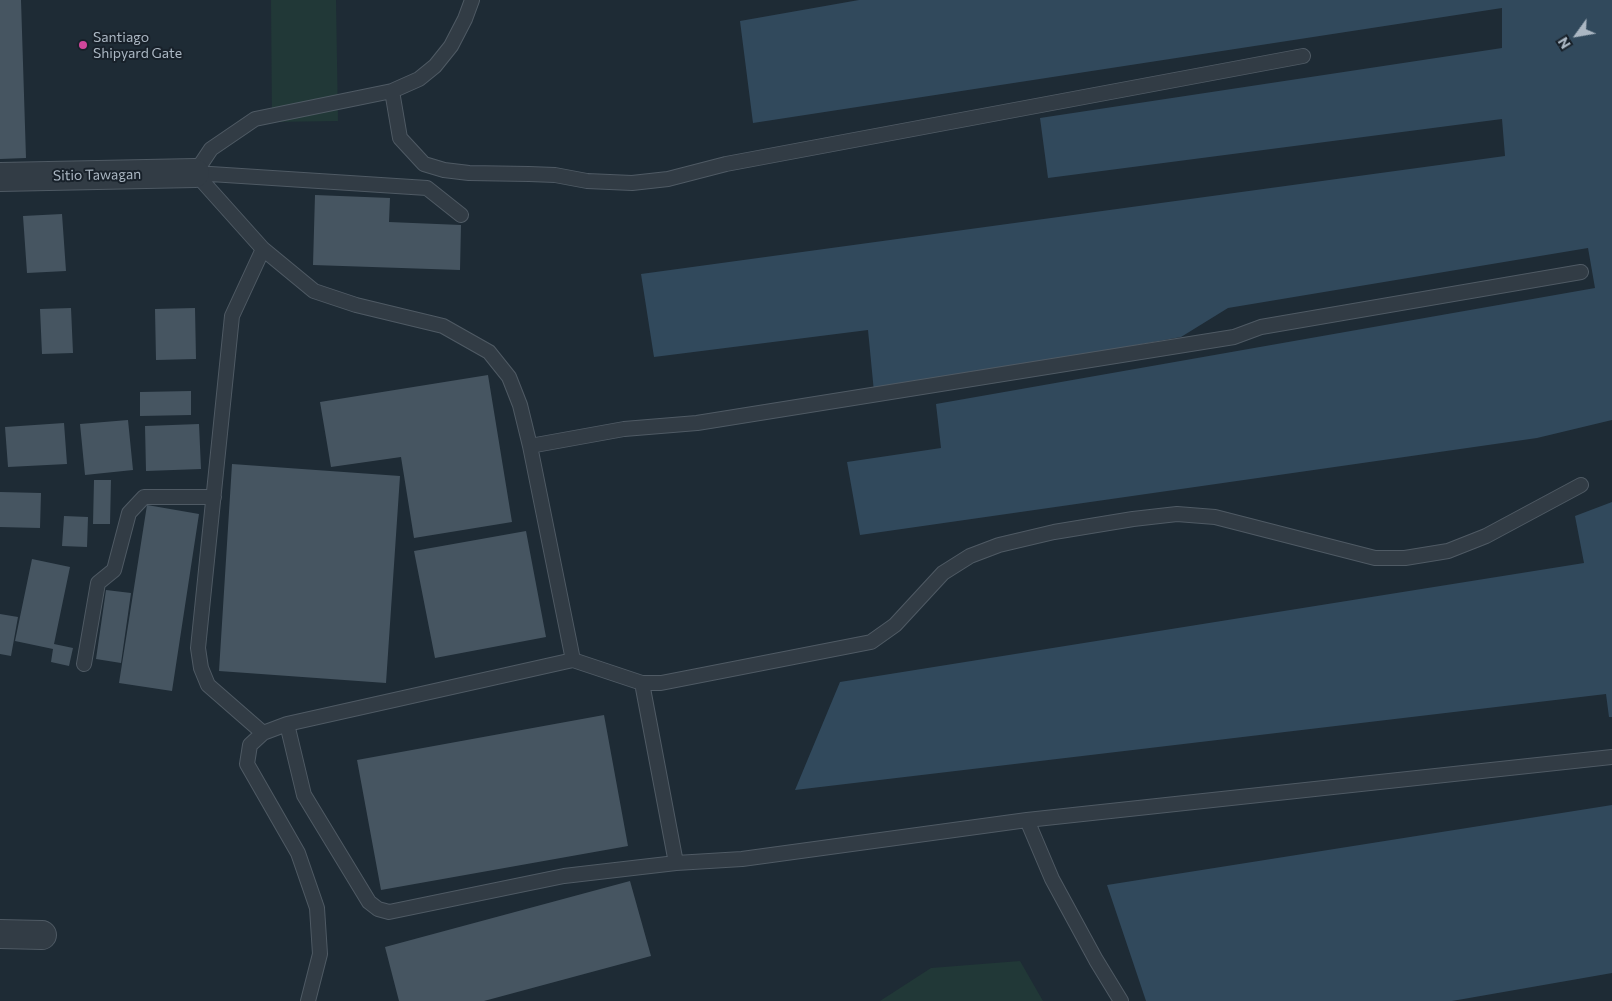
<!DOCTYPE html>
<style>
body{margin:0}
#map{position:relative;width:1612px;height:1001px;overflow:hidden;background:#1e2b35;font-family:Commissioner,sans-serif}
canvas{display:block}
.north{position:absolute;left:1552px;top:10px;width:50px;height:50px;-webkit-text-stroke:4px #18212a;paint-order:stroke;rotate:238deg;font-size:14px;font-weight:700;line-height:20px;text-align:center;color:#abb7c3}
.north::after{content:'';display:block;margin:auto;width:18px;height:22px;background:#abb7c3;clip-path:polygon(50% 0,100% 100%,50% 72%,0 100%)}
</style>
<div id="map">
<canvas width="1612" height="1001"></canvas>
<div class="north">N</div>
</div>
<script>
const ctx = document.querySelector('canvas').getContext('2d');
ctx.lineJoin = 'round';
function paint(path, color) { ctx.fillStyle = color; ctx.fill(path, 'evenodd'); }
const poly = rows => new Path2D(rows.map(r => 'M' + r).join(''));
function strokePath(path, color, width, dash) { ctx.strokeStyle = color; ctx.lineWidth = width; ctx.lineCap = dash ? 'butt' : 'round'; ctx.setLineDash(dash || []); ctx.stroke(path); }
function drawText(font, color, halo, rows, align = 'center') {
  ctx.font = font + ' Commissioner,sans-serif'; ctx.lineWidth = 4; ctx.setLineDash([]); ctx.textBaseline = 'middle'; ctx.strokeStyle = halo; ctx.fillStyle = color; for (const [text, x, y, turn = 0] of rows) {
    ctx.save(); ctx.translate(x, y); ctx.rotate((+turn || 0) * Math.PI / 180); ctx.textAlign = isNaN(turn) ? turn : align; if (halo) ctx.strokeText(text, 0, 0); ctx.fillText(text, 0, 0); ctx.restore();
  }
}
paint(poly([
 [271,0,336,0,338,121,272,122],
 [1020,961,1043,1001,880,1001,931,968]
]), '#213837');
paint(poly([
 [859,0,1612,0,1612,420,1537,438,860,535,847,462,941,448,936,404,1595,288,1588,248,1228,308,1181,337,874,392,868,330,654,357,641,274,1505,156,1502,119,1048,178,1040,118,1502,48,1502,8,753,123,740,21],
 [1612,502,1612,717,1609,717,1606,694,795,790,840,682,1584,563,1575,516],
 [1612,805,1612,973,1452,1001,1146,1001,1107,885]
]), '#31495c');
paint(poly([
 [0,0,21,0,26,158,0,159],
 [315,195,390,198,389,222,461,225,460,270,313,265],
 [62,214,66,271,27,273,23,216],
 [71,308,73,353,42,354,40,309],
 [195,308,196,359,156,360,155,309],
 [488,375,512,522,414,538,401,457,331,467,320,402],
 [191,391,191,415,140,416,140,392],
 [128,420,133,470,85,475,80,424],
 [64,423,67,464,8,467,5,427],
 [199,424,201,469,146,471,145,426],
 [232,464,400,476,386,683,219,671],
 [94,480,111,480,110,524,93,524],
 [0,492,41,493,40,528,0,527],
 [147,505,199,514,172,691,119,683],
 [64,516,88,517,87,547,62,546],
 [526,531,546,637,435,658,414,551],
 [32,559,70,567,54,644,73,648,69,666,51,662,53,649,15,641],
 [106,590,131,593,121,663,96,659],
 [0,614,18,617,11,656,0,654],
 [604,715,628,846,381,890,357,760],
 [630,881,651,956,484,1001,399,1001,385,947]
]), '#465561');
const lane = poly([
 [392,91,400,138,424,164,444,170,469,173,529,174,555,175,587,181,632,183,668,179,726,164,1303,56],
 [195,173,263,249,314,291,356,305,443,326,489,352,509,377,520,405,530,446,573,660,642,683,676,863,742,859,1027,820,1612,757],
 [195,173,211,149,255,119,392,91,419,79,435,66,451,46,465,19,472,0],
 [195,173,427,188,461,215],
 [263,249,232,316,198,648,201,668,208,685,263,733],
 [530,446,624,429,697,423,1234,337,1261,327,1581,272],
 [84,664,98,583,114,570,129,513,144,497,214,497],
 [642,683,661,683,871,642,895,625,943,573,970,556,999,545,1054,532,1133,519,1177,514,1215,517,1375,558,1405,558,1448,551,1486,536,1581,485],
 [287,724,304,795,369,902,378,909,389,912,564,876,676,863],
 [1027,820,1052,879,1096,960,1121,1001],
 [308,1001,320,954,317,908,298,853,247,764,250,745,263,733,287,724,573,660]
]);
const street = poly([
 [0,177,195,173],
 [0,934,42,935]
]);
strokePath(lane, '#4f5a64', 16);
strokePath(street, '#4f5a64', 30);
strokePath(lane, '#323c45', 14);
strokePath(street, '#323c45', 28);
for (const [x, y, r, color] of [
 [83,45,5,"#d1479c"]
]) { const dot = new Path2D(); dot.arc(x, y, r, 0, 2 * Math.PI); ctx.fillStyle = color; ctx.fill(dot); strokePath(dot, '#18212a', 2); }
drawText('14px', '#abb7c3', '#18212a', [
 ["Santiago",93,37],
 ["Shipyard Gate",93,53]
], 'left');
drawText('14px', '#abb7c3', '#18212a', [
 ["Sitio Tawagan",97,175,-1]
]);
</script>
